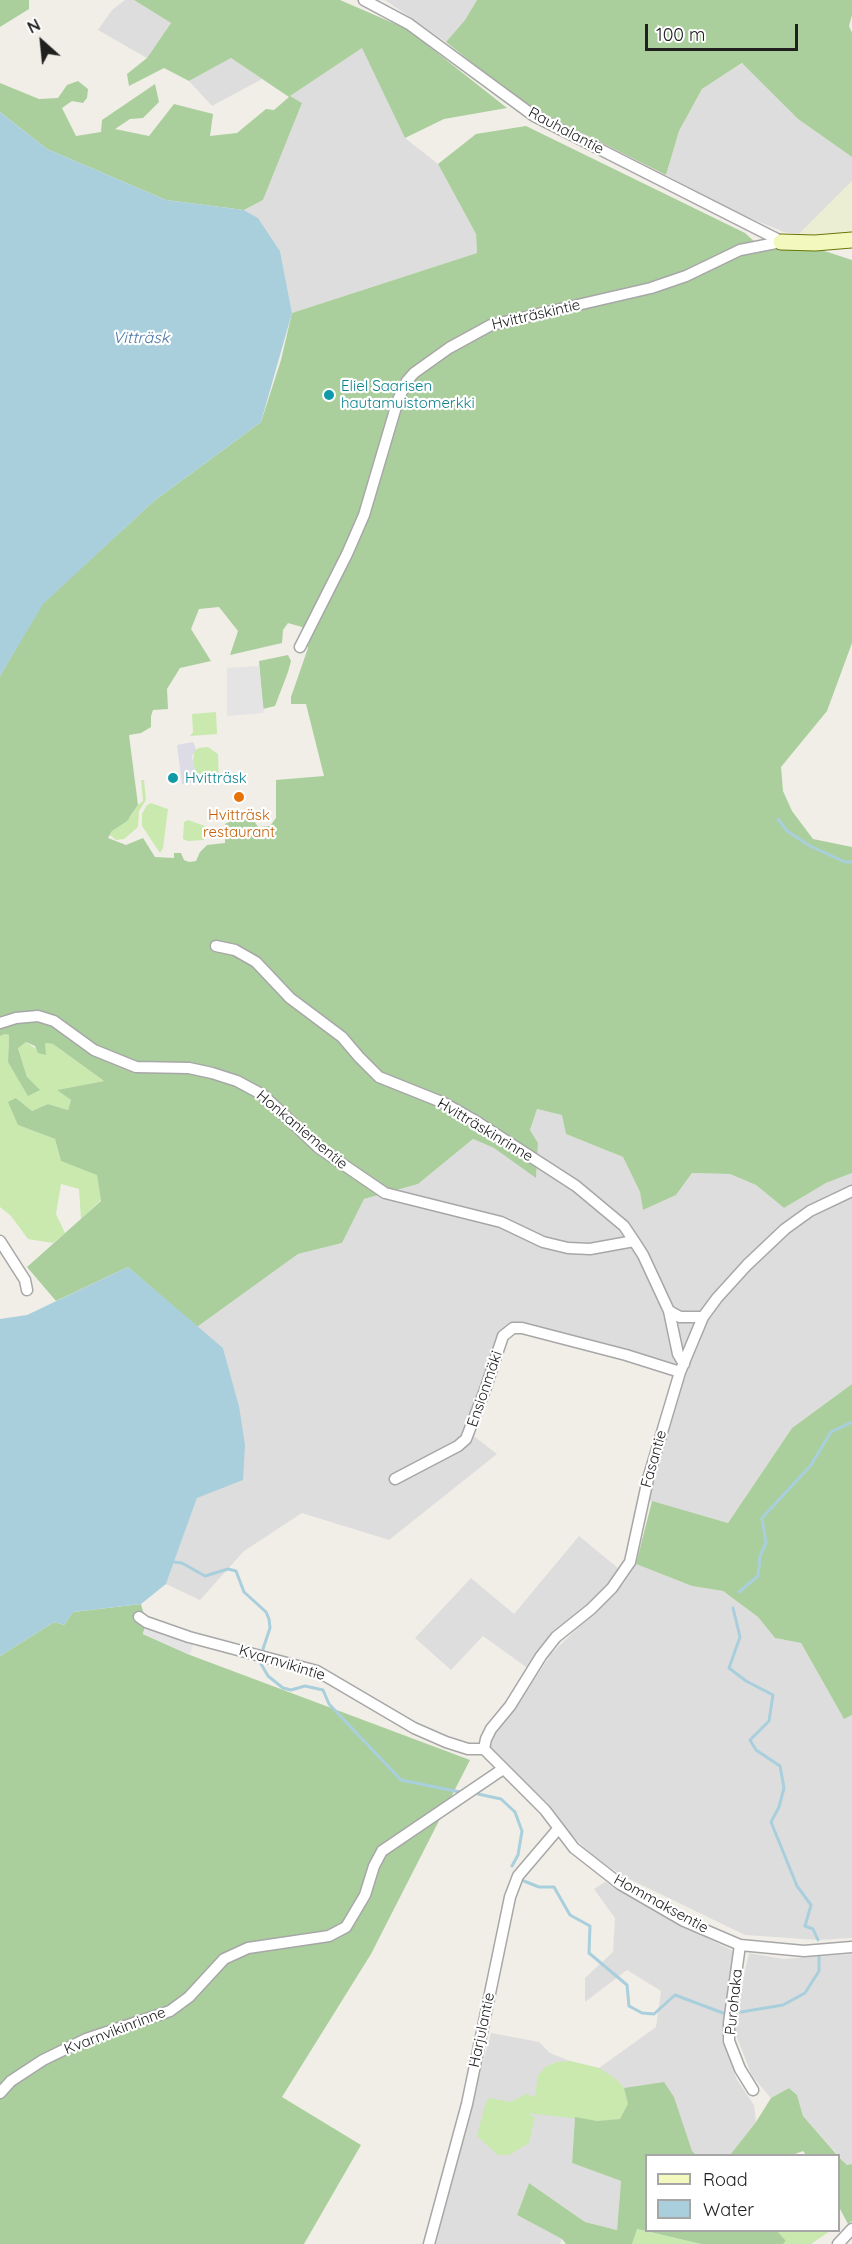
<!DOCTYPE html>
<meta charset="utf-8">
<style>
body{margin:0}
#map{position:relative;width:852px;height:2244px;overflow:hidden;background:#f1eee7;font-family:Quicksand,sans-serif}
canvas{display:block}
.legend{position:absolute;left:645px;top:2154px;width:195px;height:78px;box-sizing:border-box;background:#fff;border:2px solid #a6a6a6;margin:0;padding:8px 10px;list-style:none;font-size:18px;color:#202020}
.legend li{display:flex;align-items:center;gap:12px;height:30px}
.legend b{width:30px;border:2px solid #a6a6a6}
.north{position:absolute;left:12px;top:12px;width:60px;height:60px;-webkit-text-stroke:4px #fff;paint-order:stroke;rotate:333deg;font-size:16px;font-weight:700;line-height:24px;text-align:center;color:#202020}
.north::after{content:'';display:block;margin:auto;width:21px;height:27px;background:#202020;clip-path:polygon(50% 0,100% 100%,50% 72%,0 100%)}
.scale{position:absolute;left:645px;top:24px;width:153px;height:27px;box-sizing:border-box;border:3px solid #202020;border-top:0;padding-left:8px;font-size:18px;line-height:21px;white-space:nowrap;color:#202020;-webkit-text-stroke:4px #fff;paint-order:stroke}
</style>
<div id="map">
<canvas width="852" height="2244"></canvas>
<ul class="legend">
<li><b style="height:8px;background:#f3f8be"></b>Road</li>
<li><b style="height:16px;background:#a9cfdd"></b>Water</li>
</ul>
<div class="north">N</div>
<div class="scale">100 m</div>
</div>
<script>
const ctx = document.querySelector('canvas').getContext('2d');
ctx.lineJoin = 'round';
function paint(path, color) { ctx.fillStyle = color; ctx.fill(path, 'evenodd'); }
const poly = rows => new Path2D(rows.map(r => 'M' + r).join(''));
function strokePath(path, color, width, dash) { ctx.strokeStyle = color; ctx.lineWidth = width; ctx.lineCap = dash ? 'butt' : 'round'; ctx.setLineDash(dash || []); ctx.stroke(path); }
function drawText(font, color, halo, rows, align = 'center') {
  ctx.font = font + ' Quicksand,sans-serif'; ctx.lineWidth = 4.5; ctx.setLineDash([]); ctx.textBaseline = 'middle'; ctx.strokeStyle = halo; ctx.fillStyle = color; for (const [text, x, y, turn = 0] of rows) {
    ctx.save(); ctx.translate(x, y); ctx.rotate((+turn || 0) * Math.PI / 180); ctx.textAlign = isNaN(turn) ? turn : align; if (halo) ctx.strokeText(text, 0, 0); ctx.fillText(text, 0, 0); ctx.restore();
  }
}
paint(poly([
 [125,0,134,0,171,23,147,58,98,30,112,10],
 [385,0,477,0,465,20,446,42],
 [363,47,405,138,438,164,476,234,477,253,292,313,280,251,258,218,244,210,263,200,302,103,289,96],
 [231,58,262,79,212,106,189,81],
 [743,63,798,119,852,157,852,181,799,234,784,232,733,211,666,175,679,131,702,89],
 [537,1109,563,1115,566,1134,623,1157,640,1192,643,1210,676,1195,692,1173,730,1174,756,1185,784,1208,826,1183,852,1173,852,1384,792,1428,728,1523,643,1499,680,1372,522,1328,507,1331,470,1433,497,1454,389,1540,302,1513,244,1551,200,1600,166,1584,197,1498,239,1406,223,1348,197,1327,298,1254,342,1243,364,1199,418,1184,473,1139,494,1148,536,1177,538,1143,530,1130],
 [579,1536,624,1573,571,1625,533,1672,483,1636,451,1670,415,1638,471,1578,514,1614],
 [636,1564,692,1586,723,1591,758,1617,775,1638,801,1643,844,1719,852,1715,852,1938,818,1940,745,1935,621,1875,592,1855,567,1830,548,1803,490,1750,494,1731,534,1680,551,1654,624,1583],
 [605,1882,684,1926,733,1951,722,2040,737,2080,754,2105,756,2122,730,2155,695,2155,575,2117,572,2163,621,2181,617,2230,585,2222,529,2183,517,2215,562,2239,560,2244,434,2244,445,2197,491,2033,539,2042,550,2053,570,2061,599,2068,656,2027,661,1991,627,1970,585,2002,585,1978,613,1952,615,1918,594,1889],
 [749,1953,783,1959,852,1954,852,2164,847,2165,803,2116,797,2095,789,2088,771,2098,752,2076,733,2027]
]), '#dedddd');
paint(poly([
 [852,181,852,236,813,239,799,234]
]), '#ebeed3');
paint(poly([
 [216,712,217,734,190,736,193,732,192,714],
 [208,747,218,754,219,785,201,784,196,774,193,763,194,751,199,748],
 [141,780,144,780,146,800,139,811,138,827,124,839,116,840,110,835,112,831,132,815,138,805,143,801],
 [151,803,168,809,163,848,160,853,142,826,142,814,147,805],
 [188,820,205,826,204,840,188,841,183,839,184,822],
 [5,1034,9,1035,8,1062,27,1077,18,1047,26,1042,45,1055,45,1043,53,1044,104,1081,58,1090,71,1100,68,1110,48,1104,32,1111,16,1098,18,1125,55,1139,61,1161,97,1174,101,1200,81,1219,79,1189,61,1184,56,1214,65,1233,53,1243,28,1239,11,1216,0,1207,0,1036],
 [570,2061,599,2068,616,2079,624,2088,628,2104,620,2119,597,2121,527,2113,535,2117,529,2143,509,2155,498,2155,477,2136,485,2105,489,2098,511,2102,526,2094,535,2097,538,2076,545,2067,557,2062],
 [636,2229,701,2244,632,2244],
 [777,2231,830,2231,811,2244,783,2244,786,2241]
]), '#c9e9af');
paint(poly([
 [0,0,29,0,29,9,0,27],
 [134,0,340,0,407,29,507,108,444,119,405,138,362,48,290,96,302,103,263,200,244,210,166,200,47,149,0,112,0,83,39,99,58,98,67,85,78,81,88,89,87,98,83,103,72,101,62,108,76,136,101,132,102,120,155,84,159,102,143,118,130,119,115,129,149,136,174,104,213,114,210,136,237,133,266,109,274,110,289,97,231,58,189,81,164,68,129,86,127,74,147,58,171,23],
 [477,0,852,0,852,15,849,26,852,33,852,157,798,119,742,63,702,89,679,131,666,175,524,104,446,42,465,20],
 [526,126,745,233,765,251,781,248,812,247,852,260,852,643,827,711,781,767,783,791,792,811,813,839,852,847,852,1173,826,1183,784,1208,756,1185,730,1174,692,1173,676,1195,643,1210,640,1192,623,1157,566,1134,562,1115,537,1109,530,1130,538,1143,536,1178,494,1148,473,1139,418,1184,364,1199,342,1243,298,1254,197,1327,128,1267,56,1301,27,1267,101,1201,97,1175,61,1161,55,1139,18,1125,8,1102,16,1098,32,1111,48,1104,68,1110,71,1100,57,1090,104,1081,53,1044,45,1043,46,1055,38,1053,35,1046,26,1042,18,1048,27,1077,40,1090,28,1096,8,1062,9,1035,5,1034,0,1036,0,676,42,604,154,501,261,422,281,360,292,313,477,253,476,234,438,164,476,134],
 [219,607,238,631,230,655,282,643,283,630,288,623,302,627,308,648,291,697,291,704,306,704,324,776,276,780,276,818,270,826,258,827,253,819,234,819,225,824,225,843,207,845,200,852,196,861,189,862,184,860,181,853,174,853,174,858,155,857,143,838,126,845,108,838,112,831,127,821,138,805,129,735,141,733,151,727,151,716,153,710,168,709,167,689,180,668,211,661,191,629,199,609],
 [288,655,291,661,288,672,275,706,263,709,259,661],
 [852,1384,852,1715,844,1719,801,1643,775,1638,758,1617,723,1591,692,1586,636,1564,652,1501,728,1523,792,1428],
 [141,1604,146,1622,143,1634,190,1655,470,1760,371,1954,282,2097,361,2145,304,2244,0,2244,0,1656,54,1622,64,1625,73,1612],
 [664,2082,674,2097,692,2151,696,2155,646,2156,646,2230,777,2231,786,2241,783,2244,701,2244,637,2229,632,2244,566,2244,562,2239,517,2215,529,2183,585,2222,617,2230,621,2181,572,2163,575,2117,597,2121,620,2119,628,2104,624,2088],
 [789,2088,797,2095,803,2116,838,2156,806,2155,803,2151,792,2155,730,2155,756,2122,771,2098],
 [838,2156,847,2165,852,2164,852,2221,848,2224,839,2207]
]), '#aacf9d');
paint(poly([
 [259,666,264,713,227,716,227,668],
 [146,1622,195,1638,190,1655,143,1634]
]), '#e4e4e4');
paint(poly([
 [193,742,196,749,192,756,193,763,199,782,182,784,177,745]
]), '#dcdbe6');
paint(poly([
 [0,112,47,149,166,200,244,210,258,218,280,251,292,313,261,422,154,501,43,604,0,676],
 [128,1267,223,1348,239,1406,245,1445,243,1480,197,1498,166,1584,141,1604,73,1612,64,1625,54,1622,0,1656,0,1319,27,1315]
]), '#a9cfdd');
strokePath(poly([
 [778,819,787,831,810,846,845,862,852,862],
 [174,1562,182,1563,205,1576,228,1569,236,1571,244,1592,266,1612,269,1619,270,1628,263,1649],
 [739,1592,758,1576,760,1556,766,1543,762,1518,811,1465,831,1432,852,1422],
 [733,1608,740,1637,729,1668,746,1681,773,1695,769,1721,750,1740,756,1750,780,1766,784,1788,779,1807,771,1822,797,1886,811,1905,805,1926,813,1929,818,1940],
 [261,1664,268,1676,283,1688,291,1690,305,1686,323,1690,329,1704,401,1780,460,1792],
 [478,1794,501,1799,515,1812,522,1831,518,1855,512,1866],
 [524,1881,539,1887,554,1887,570,1915,590,1926,589,1953,627,1985,629,2006,642,2013,654,2014,675,1995,723,2013],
 [741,2012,783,2005,805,1993,819,1971,819,1955]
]), '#a9cfdd', 3);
const street = poly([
 [364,0,409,24,534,116,781,241],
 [300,647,347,554,364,515,398,400,407,381,414,373,449,348,491,325,651,288,686,276,740,250,781,242],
 [216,946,235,950,256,962,290,998,342,1037,359,1057,379,1077,444,1103,474,1120,576,1186,624,1226,634,1241],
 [0,1023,16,1018,38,1016,54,1021,94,1050,136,1067,189,1068,212,1073,237,1081,263,1095,319,1148,385,1193,501,1222,543,1242,568,1248,590,1249,634,1241,643,1255,669,1311,678,1354,684,1364],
 [0,1241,25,1280,27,1290],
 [669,1311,680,1317,703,1317],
 [395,1479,458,1446,466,1439,485,1390,503,1336,513,1328,522,1328,626,1355,680,1372],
 [139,1617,146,1622,189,1637,317,1671,414,1728,446,1742,468,1749,484,1749],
 [484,1749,486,1739,491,1729,510,1706,541,1656,556,1637,591,1609,612,1588,630,1562,648,1479,680,1372,703,1317,717,1298,747,1265,785,1229,810,1211,852,1191],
 [484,1749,545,1810,574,1848,620,1884,684,1921,740,1945,804,1951,852,1947],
 [740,1945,729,2023,729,2041,740,2069,753,2090],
 [0,2093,11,2081,43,2060,86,2039,170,2011,189,1997,224,1959,248,1948,329,1936,346,1927,365,1895,374,1866,382,1851,503,1769],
 [429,2244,467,2104,510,1897,518,1876,558,1829],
 [838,2244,852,2229]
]);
const secondary = poly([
 [781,242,815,243,852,240]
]);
strokePath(street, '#a7a7a7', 13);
strokePath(secondary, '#677708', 17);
strokePath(street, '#fff', 10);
strokePath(secondary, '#f3f8be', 15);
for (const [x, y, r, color] of [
 [329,395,6,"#0f9aa8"],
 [173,778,6,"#0f9aa8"],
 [239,797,6,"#e8710a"]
]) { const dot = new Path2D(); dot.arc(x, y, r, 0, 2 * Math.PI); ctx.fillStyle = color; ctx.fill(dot); strokePath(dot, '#fff', 2); }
drawText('15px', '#202020', '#fff', [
 ["Rauhalantie",566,131,28],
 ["Hvitträskintie",536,315,-13],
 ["Honkaniementie",302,1130,40],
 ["Hvitträskinrinne",485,1130,31],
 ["Ensionmäki",485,1389,-71],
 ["Fasantie",654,1459,-74],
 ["Kvarnvikintie",282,1663,17],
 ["Hommaksentie",661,1904,29],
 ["Purohaka",734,2002,-84],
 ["Harjulantie",482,2030,-78],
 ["Kvarnvikinrinne",115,2031,-21]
]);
drawText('15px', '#0d838f', '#fff', [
 ["Eliel Saarisen",341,386],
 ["hautamuistomerkki",341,403],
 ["Hvitträsk",185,778]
], 'left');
drawText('15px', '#c56008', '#fff', [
 ["Hvitträsk",239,815],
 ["restaurant",239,832]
]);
drawText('italic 16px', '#4b76a7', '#fff', [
 ["Vitträsk",141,338]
]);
</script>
